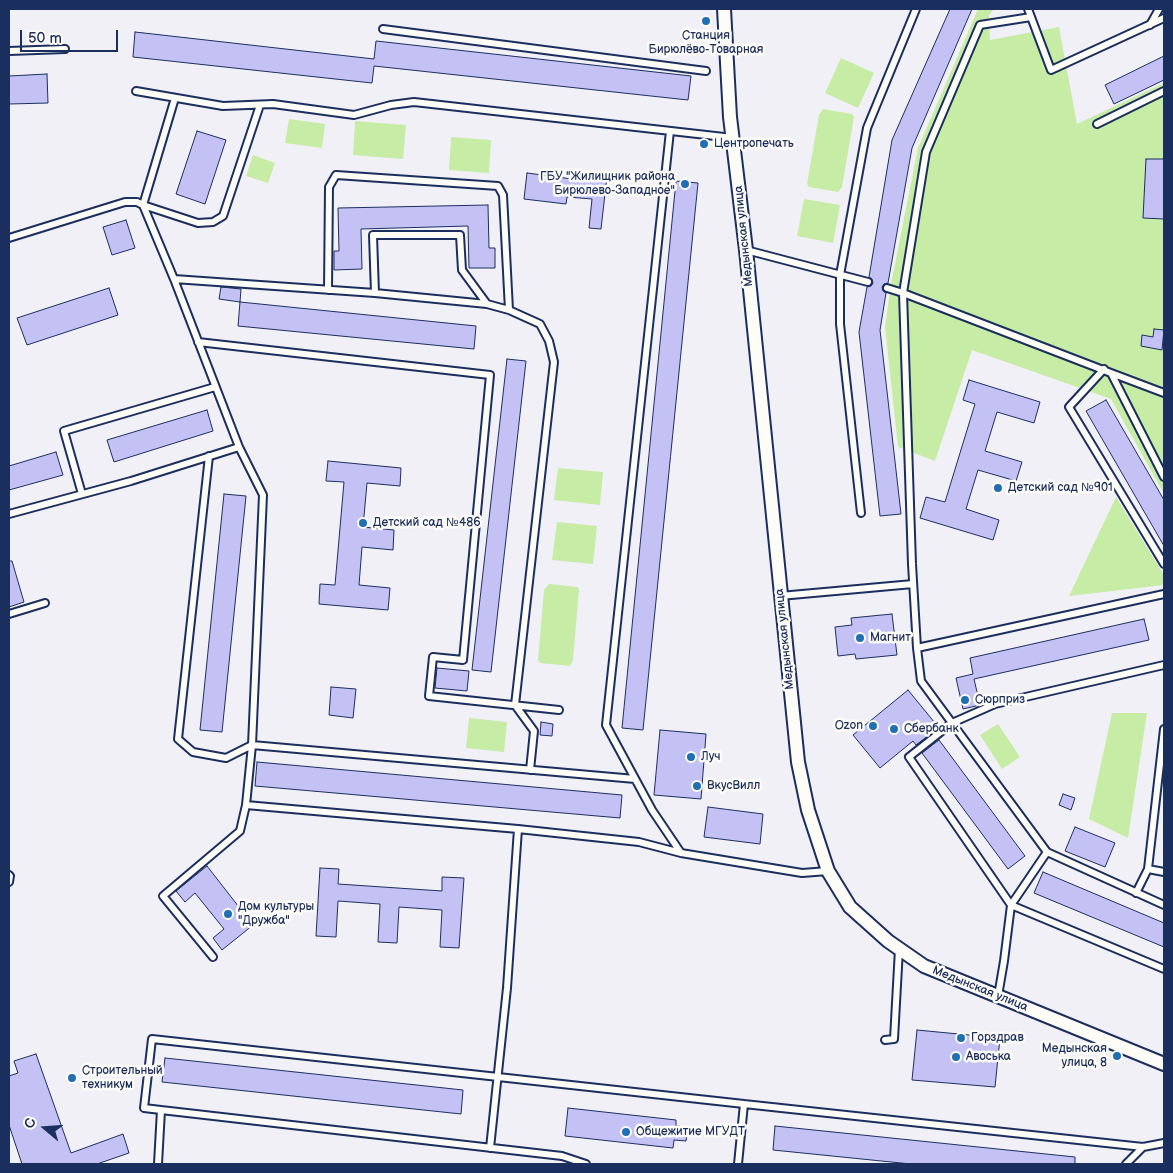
<!DOCTYPE html>
<meta charset="utf-8">
<style>
body{margin:0}
#map{position:relative;width:1173px;height:1173px;overflow:hidden;background:#f2f0f7;font-family:"Balsamiq Sans",sans-serif}
canvas{display:block}
.frame{position:absolute;inset:0;border:10px solid #1b2f5e;pointer-events:none}
.north{position:absolute;left:20px;top:1103px;width:50px;height:50px;-webkit-text-stroke:4px #fdfcf7;paint-order:stroke;rotate:288deg;font-size:14px;font-weight:700;line-height:20px;text-align:center;color:#1b2f5e}
.north::after{content:'';display:block;margin:auto;width:18px;height:22px;background:#1b2f5e;clip-path:polygon(50% 0,100% 100%,50% 72%,0 100%)}
.scale{position:absolute;left:20px;top:30px;width:98px;height:22px;box-sizing:border-box;border:2px solid #1b2f5e;border-top:0;padding-left:6px;font-size:15px;line-height:18px;white-space:nowrap;color:#1b2f5e;-webkit-text-stroke:4px #fdfcf7;paint-order:stroke}
</style>
<div id="map">
<canvas width="1173" height="1173"></canvas>
<div class="frame"></div>
<div class="north">С</div>
<div class="scale">50 m</div>
</div>
<script>
const ctx = document.querySelector('canvas').getContext('2d');
ctx.lineJoin = 'round';
function paint(path, color) { ctx.fillStyle = color; ctx.fill(path, 'evenodd'); }
const poly = rows => new Path2D(rows.map(r => 'M' + r).join(''));
function strokePath(path, color, width, dash) { ctx.strokeStyle = color; ctx.lineWidth = width; ctx.lineCap = dash ? 'butt' : 'round'; ctx.setLineDash(dash || []); ctx.stroke(path); }
function drawText(font, color, halo, rows, align = 'center') {
  ctx.font = font + ' "Balsamiq Sans",sans-serif'; ctx.lineWidth = 5; ctx.setLineDash([]); ctx.textBaseline = 'middle'; ctx.strokeStyle = halo; ctx.fillStyle = color; for (const [text, x, y, turn = 0] of rows) {
    ctx.save(); ctx.translate(x, y); ctx.rotate((+turn || 0) * Math.PI / 180); ctx.textAlign = isNaN(turn) ? turn : align; if (halo) ctx.strokeText(text, 0, 0); ctx.fillText(text, 0, 0); ctx.restore();
  }
}
paint(poly([
 [978,9,994,9,989,15,990,40,1059,27,1077,124,1164,83,1164,494,1111,399,972,350,935,461,898,447,885,327,891,284,918,148],
 [841,58,874,73,858,108,825,93],
 [823,109,852,114,854,117,842,187,838,192,809,187,807,184,819,115],
 [289,119,325,124,322,148,285,143],
 [355,121,406,125,403,159,353,155],
 [451,137,491,140,489,173,449,170],
 [253,155,275,163,268,183,246,176],
 [804,199,840,205,833,243,797,236],
 [558,468,603,472,600,505,554,500],
 [1116,497,1164,575,1164,585,1069,596],
 [557,522,597,526,593,564,552,560],
 [549,584,578,587,579,590,573,660,570,666,540,663,538,660,544,590],
 [1112,713,1147,713,1128,838,1089,819],
 [469,718,507,722,504,752,466,748],
 [998,724,1020,757,1002,769,980,735]
]), '#c7eca6');
const building = poly([
 [950,9,972,9,912,148,888,283,884,284,882,287,883,291,886,293,880,330,901,514,880,516,859,332,867,287,871,286,873,283,872,279,869,277,892,140,950,9],
 [135,32,374,59,376,41,691,76,688,100,374,66,372,83,133,57,135,32],
 [1164,56,1164,80,1114,104,1105,85,1164,56],
 [47,74,48,103,9,104,9,76,47,74],
 [197,131,226,140,205,204,176,194,197,131],
 [1146,159,1164,159,1164,219,1143,218,1146,159],
 [527,173,580,180,581,173,607,176,601,229,589,228,592,199,567,197,566,204,524,199,527,173],
 [676,181,698,183,643,730,622,728,676,181],
 [488,205,489,248,495,248,495,268,469,268,468,226,361,229,362,269,334,270,334,251,339,251,338,208,488,205],
 [126,220,135,248,112,255,103,227,126,220],
 [221,287,241,289,240,302,219,299,221,287],
 [109,288,118,315,27,345,17,318,109,288],
 [240,302,476,326,474,349,238,326,240,302],
 [1154,329,1164,330,1162,350,1141,346,1142,335,1153,337,1154,329],
 [507,359,526,361,491,672,472,670,507,359],
 [969,380,1040,402,1034,423,997,412,985,451,1022,462,1016,481,978,470,966,509,999,520,993,540,920,518,926,497,945,502,975,404,963,400,969,380],
 [1106,400,1164,500,1164,546,1086,411,1106,400],
 [207,410,213,431,114,462,107,440,207,410],
 [56,452,63,475,9,490,9,466,56,452],
 [328,461,401,468,400,486,367,483,363,527,394,530,393,550,362,547,359,585,390,588,388,610,319,604,320,584,335,585,344,482,326,481,328,461],
 [224,494,246,496,222,732,200,730,224,494],
 [9,561,12,561,24,602,9,607,9,561],
 [892,614,897,655,856,659,855,654,838,656,835,627,852,625,851,618,892,614],
 [1144,619,1149,640,974,679,980,705,963,709,956,678,973,674,970,658,1144,619],
 [437,668,469,671,467,691,435,688,437,668],
 [331,687,356,689,353,718,329,715,331,687],
 [908,690,935,723,930,727,933,732,916,745,913,741,880,768,853,735,908,690],
 [541,722,553,724,552,736,540,735,541,722],
 [660,730,706,734,701,799,654,795,660,730],
 [939,740,1025,856,1008,869,922,753,939,740],
 [257,762,622,795,620,818,255,786,257,762],
 [1063,794,1075,798,1071,810,1059,805,1063,794],
 [708,807,763,814,760,844,704,837,708,807],
 [1075,827,1115,843,1105,867,1065,851,1075,827],
 [207,866,253,925,222,950,213,938,224,929,195,893,185,902,176,891,207,866],
 [320,868,339,869,338,884,442,891,442,877,464,878,459,948,440,947,442,910,399,907,397,943,378,942,380,904,338,901,336,937,316,936,320,868],
 [1043,872,1164,923,1164,947,1034,893,1043,872],
 [917,1030,1000,1038,995,1087,912,1080,917,1030],
 [36,1054,71,1153,123,1134,129,1153,97,1164,22,1164,9,1125,9,1076,18,1073,14,1061,36,1054],
 [165,1058,463,1090,461,1114,162,1082,165,1058],
 [568,1108,676,1120,676,1126,688,1127,686,1141,674,1140,673,1148,565,1136,568,1108],
 [775,1126,1075,1157,1075,1164,911,1164,773,1150,775,1126]
]);
paint(building, '#c4c2f5');
strokePath(building, '#1b2f5e', 1);
const lane = poly([
 [1028,9,1051,70,1164,18],
 [1031,17,980,25,926,152,903,293,912,564,917,648,1164,594],
 [1150,25,1159,9],
 [383,29,706,71],
 [9,51,65,49],
 [136,91,223,106,273,104,354,115,391,105,414,102,733,138],
 [260,105,223,216,213,222,198,223,143,205,174,279,375,293,487,304,509,310,540,324,549,341,554,362,515,705,534,731,530,770],
 [1097,124,1164,91],
 [670,131,606,725,652,810,681,853],
 [9,238,125,202,137,202,143,205,175,98],
 [746,250,868,282],
 [174,279,239,447,263,495,252,745,226,758,193,752,178,739,209,456],
 [887,288,903,293,1111,373,1164,477],
 [328,290,329,187,336,175,498,186,503,195,509,310],
 [375,293,373,235,460,235,462,270,487,304],
 [198,342,490,375,463,660,433,657,429,696,559,710],
 [1104,369,1069,407,1164,564],
 [1111,373,1164,393],
 [82,494,64,431,215,387],
 [861,513,840,324,840,275,867,128,916,9],
 [9,514,131,481,239,447],
 [780,596,913,584],
 [9,614,45,603],
 [917,648,921,681,1047,852,1164,905],
 [518,829,246,805,252,745,635,779],
 [1047,852,1011,905,909,757,952,723,995,704,1164,665],
 [1148,869,1164,872],
 [9,875,10,876,9,882],
 [1136,893,1148,869,1164,729],
 [213,957,163,896,240,831,246,805],
 [998,996,1004,961,1011,905,1164,969],
 [885,1040,894,1039,899,949],
 [161,1110,144,1108,152,1039,744,1104],
 [490,1148,507,988,518,829,639,842,681,853,802,873,828,871],
 [158,1164,161,1110,562,1156,586,1164],
 [738,1164,744,1104,1143,1147,1164,1143],
 [1126,1164,1143,1147]
]);
const street = poly([
 [724,9,730,117,746,250,798,762,808,810,828,871,850,907,888,941,924,966,1164,1064]
]);
strokePath(lane, '#1b2f5e', 10);
strokePath(street, '#1b2f5e', 16);
strokePath(lane, '#fdfcf7', 6);
strokePath(street, '#fdfcf7', 12);
for (const [x, y, r, color] of [
 [706,21,5,"#1f6fb2"],
 [704,144,5,"#1f6fb2"],
 [685,184,5,"#1f6fb2"],
 [998,488,5,"#1f6fb2"],
 [363,523,5,"#1f6fb2"],
 [860,638,5,"#1f6fb2"],
 [965,700,5,"#1f6fb2"],
 [873,726,5,"#1f6fb2"],
 [894,729,5,"#1f6fb2"],
 [691,757,5,"#1f6fb2"],
 [697,786,5,"#1f6fb2"],
 [228,914,5,"#1f6fb2"],
 [961,1038,5,"#1f6fb2"],
 [1117,1056,5,"#1f6fb2"],
 [956,1057,5,"#1f6fb2"],
 [72,1078,5,"#1f6fb2"],
 [626,1132,5,"#1f6fb2"]
]) { const dot = new Path2D(); dot.arc(x, y, r, 0, 2 * Math.PI); ctx.fillStyle = color; ctx.fill(dot); strokePath(dot, '#fdfcf7', 2); }
drawText('12px', '#1b2f5e', '#fdfcf7', [
 ["Станция",706,36,"center"],
 ["Бирюлёво-Товарная",706,50,"center"],
 ["Центропечать",714,144],
 ["ГБУ \"Жилищник района",675,177,"right"],
 ["Бирюлево-Западное\"",675,191,"right"],
 ["Детский сад №901",1008,488],
 ["Детский сад №486",373,523],
 ["Магнит",870,638],
 ["Сюрприз",975,700],
 ["Ozon",863,726,"right"],
 ["Сбербанк",904,729],
 ["Луч",701,757],
 ["ВкусВилл",707,786],
 ["Дом культуры",238,907],
 ["\"Дружба\"",238,921],
 ["Горздрав",971,1038],
 ["Медынская",1107,1049,"right"],
 ["улица, 8",1107,1063,"right"],
 ["Авоська",966,1057],
 ["Строительный",82,1071],
 ["техникум",82,1085],
 ["Общежитие МГУДТ",636,1132]
], 'left');
drawText('12px', '#1b2f5e', '#fdfcf7', [
 ["Медынская улица",744,236,-96],
 ["Медынская улица",785,639,-96],
 ["Медынская улица",980,989,22]
]);
</script>
